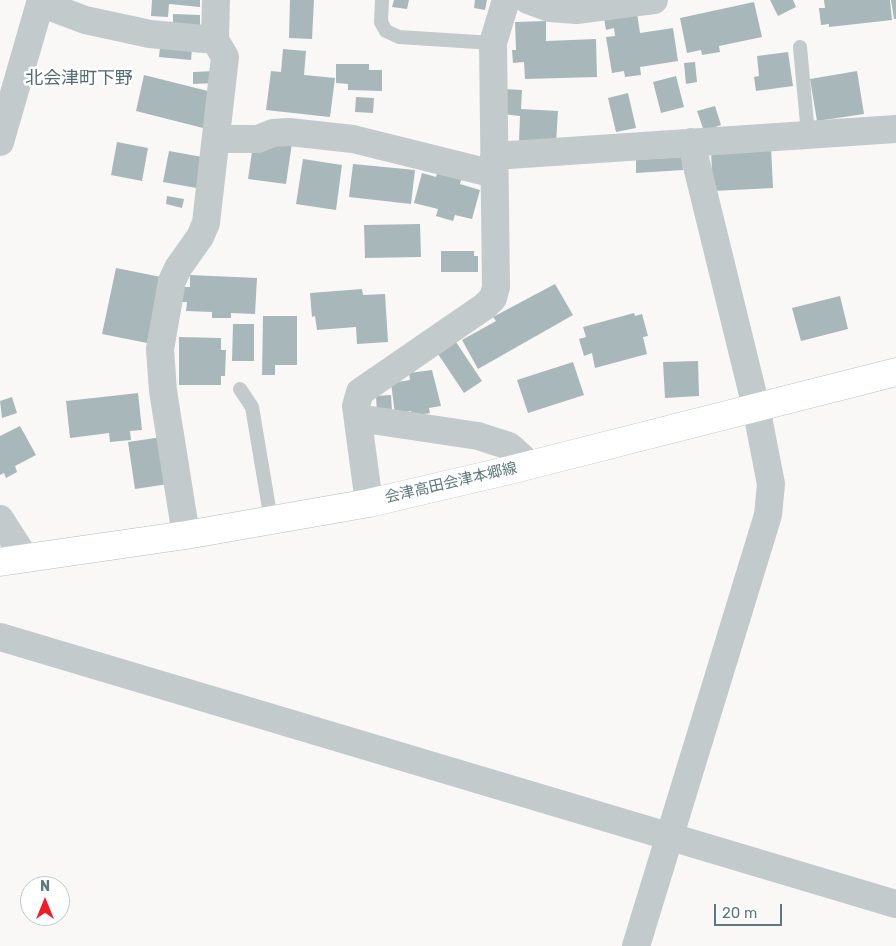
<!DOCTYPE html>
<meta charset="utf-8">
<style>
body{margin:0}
#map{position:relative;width:896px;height:946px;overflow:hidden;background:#f9f8f6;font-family:Rubik,sans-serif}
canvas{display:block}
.north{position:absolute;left:20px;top:876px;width:50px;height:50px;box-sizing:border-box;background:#fff;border:1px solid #bec9cb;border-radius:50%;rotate:0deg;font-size:14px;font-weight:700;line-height:20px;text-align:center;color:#5d797e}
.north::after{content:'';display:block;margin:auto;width:18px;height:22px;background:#f41b28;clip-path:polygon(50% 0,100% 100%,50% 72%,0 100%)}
.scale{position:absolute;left:714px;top:904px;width:68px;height:22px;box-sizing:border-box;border:2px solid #5d797e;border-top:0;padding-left:6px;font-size:15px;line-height:18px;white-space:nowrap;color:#5d797e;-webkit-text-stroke:4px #fff;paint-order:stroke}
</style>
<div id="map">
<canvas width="896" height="946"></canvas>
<div class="north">N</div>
<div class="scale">20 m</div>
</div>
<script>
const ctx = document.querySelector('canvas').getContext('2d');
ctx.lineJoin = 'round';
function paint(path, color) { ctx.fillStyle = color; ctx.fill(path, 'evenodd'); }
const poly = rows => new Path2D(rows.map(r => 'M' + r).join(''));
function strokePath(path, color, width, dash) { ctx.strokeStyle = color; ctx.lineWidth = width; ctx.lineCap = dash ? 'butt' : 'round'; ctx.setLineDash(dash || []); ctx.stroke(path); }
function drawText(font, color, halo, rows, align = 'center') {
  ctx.font = font + ' Rubik,"Noto Sans JP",sans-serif'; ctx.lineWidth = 5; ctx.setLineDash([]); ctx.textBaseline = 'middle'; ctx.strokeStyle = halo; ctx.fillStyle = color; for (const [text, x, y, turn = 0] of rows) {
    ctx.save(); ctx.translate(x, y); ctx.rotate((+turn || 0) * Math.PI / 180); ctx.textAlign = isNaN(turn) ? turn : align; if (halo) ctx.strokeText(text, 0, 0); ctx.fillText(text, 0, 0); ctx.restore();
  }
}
paint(poly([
 [152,0,200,0,200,7,169,4,168,17,151,16],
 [290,0,314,0,312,39,289,38],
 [394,0,409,0,407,9,392,7],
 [475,0,487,0,485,10,474,8],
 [770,0,793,0,796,7,778,16],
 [824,0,890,0,892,20,829,27,829,24,821,25,819,8,825,8],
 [891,0,896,0,896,19,894,19],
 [754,2,762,37,719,46,720,52,702,55,701,50,687,53,680,18],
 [637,13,640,33,673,28,678,61,640,67,641,75,625,77,624,71,612,73,606,37,615,36,614,28,606,30,604,18],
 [173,14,200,15,200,27,173,27],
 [546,21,546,41,596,39,597,77,525,79,524,62,513,63,512,50,516,50,515,22],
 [160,47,192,49,191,60,159,57],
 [283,49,306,51,304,75,335,78,330,117,266,110,271,71,281,72],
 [788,52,793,86,756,91,754,77,759,76,757,56],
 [695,62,697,82,686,84,684,63],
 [336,64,369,64,369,70,382,70,382,91,348,90,348,84,336,83],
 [215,71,215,83,193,84,193,72],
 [857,71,864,114,817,121,810,79],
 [144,75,212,92,203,128,136,111],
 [676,76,684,107,661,113,653,82],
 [504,89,522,90,521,109,558,111,556,143,519,141,520,116,503,114],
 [628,93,636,128,616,132,608,98],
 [356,97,374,98,373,113,355,112],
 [715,106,721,125,704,131,697,111],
 [117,142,148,148,142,181,111,175],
 [292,143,286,184,248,179,253,145],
 [771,147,773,188,713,191,711,151],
 [169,151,208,158,202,189,163,182],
 [682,157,683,170,636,173,636,160],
 [303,159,342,165,336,210,296,204],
 [353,164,415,170,411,204,349,197],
 [439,166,463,173,460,184,480,190,472,219,455,215,453,221,436,216,438,209,414,203,422,173,436,177],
 [167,196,184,199,182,208,166,204],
 [420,224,421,257,365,258,364,225],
 [441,251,474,251,474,256,478,256,478,272,441,272],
 [116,268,161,277,147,343,102,334],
 [190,275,257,278,255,314,231,313,231,318,212,318,212,312,186,311,187,302,176,302,177,287,190,287],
 [555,284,573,315,478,369,462,340,496,321,493,317],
 [362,289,363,295,385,294,388,342,357,344,356,327,317,330,315,316,312,317,310,293],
 [840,296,848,329,801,341,792,308],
 [634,313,635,316,642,314,648,336,643,337,647,354,595,368,592,353,584,356,579,339,586,337,583,327],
 [263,316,297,316,297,365,275,365,275,375,262,375],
 [233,324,254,324,254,361,232,361],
 [179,337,221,338,221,350,226,350,225,376,221,376,221,385,179,385],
 [456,342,482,381,464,393,438,354],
 [698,361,699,396,665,398,663,362],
 [573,362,584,395,528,413,517,380],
 [432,370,441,406,429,408,430,413,412,416,411,411,395,414,391,383,410,380,409,373],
 [138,393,142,430,130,431,131,440,110,442,109,433,70,438,66,401],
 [391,395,392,412,377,413,376,396],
 [12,397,17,413,2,418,0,401],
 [20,426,36,455,15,466,17,472,6,478,4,473,0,475,0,436],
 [162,437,168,484,135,489,128,442]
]), '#a8b7b9');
const secondary = poly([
 [0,562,186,535,369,503,510,470,896,372]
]);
strokePath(secondary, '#b4bec0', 29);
strokePath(poly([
 [382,0,381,22,386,31,399,37,493,43],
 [800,47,808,134],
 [240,389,252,407,271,520]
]), '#c2cacb', 14);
strokePath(poly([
 [528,0,550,8,576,10,654,0],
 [40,3,85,20,150,34,215,40],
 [217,139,258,139,273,133,289,132,353,139,494,174],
 [0,142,41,0],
 [494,156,896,129],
 [358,418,478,436,509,446,530,465],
 [369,503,356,406,360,392,485,306,493,298,496,287,493,43,506,0],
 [0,519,25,558],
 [186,535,163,391,160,349,172,281,178,268,200,237,206,223,225,57,215,40,216,0],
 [0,637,896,904],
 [636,946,768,515,771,484,756,407,691,142]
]), '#c2cacb', 28);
strokePath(secondary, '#fff', 28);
drawText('15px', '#5d797e', '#fff', [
 ["会津高田会津本郷線",451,483,-13]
]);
drawText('18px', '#546b6f', '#fff', [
 ["北会津町下野",79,79]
]);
</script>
